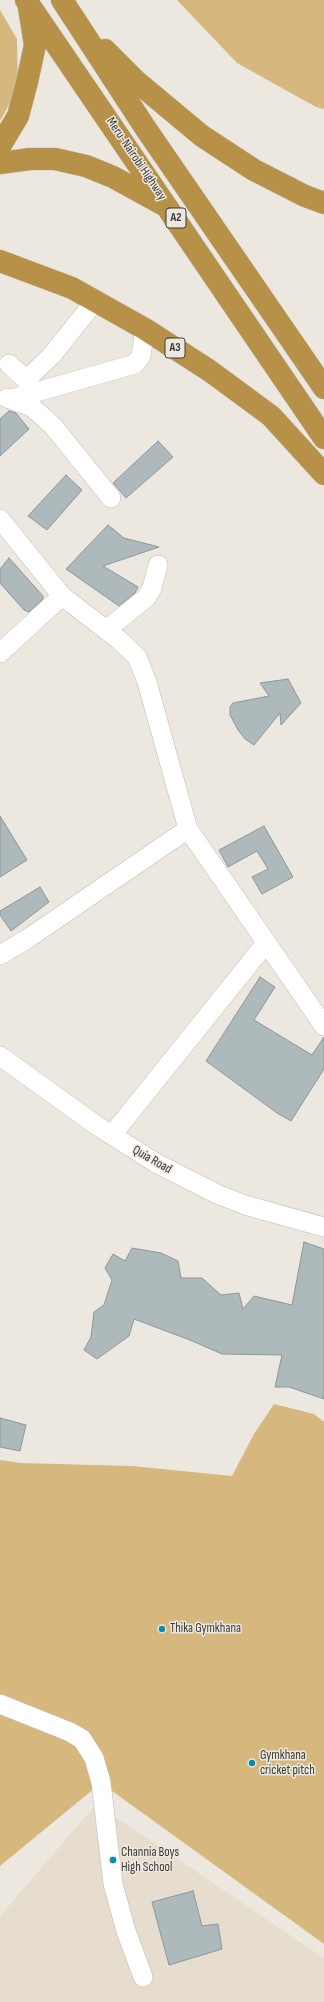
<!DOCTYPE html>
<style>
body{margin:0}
canvas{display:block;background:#ede8df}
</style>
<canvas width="324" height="2002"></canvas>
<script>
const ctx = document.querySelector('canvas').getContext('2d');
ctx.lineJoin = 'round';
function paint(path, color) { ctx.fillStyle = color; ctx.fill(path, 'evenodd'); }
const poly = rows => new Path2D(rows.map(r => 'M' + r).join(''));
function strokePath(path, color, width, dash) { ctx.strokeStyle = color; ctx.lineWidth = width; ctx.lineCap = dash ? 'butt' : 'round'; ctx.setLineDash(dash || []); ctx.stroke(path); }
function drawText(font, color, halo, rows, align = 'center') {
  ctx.font = font + ' "Sofia Sans Condensed",sans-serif'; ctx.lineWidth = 3; ctx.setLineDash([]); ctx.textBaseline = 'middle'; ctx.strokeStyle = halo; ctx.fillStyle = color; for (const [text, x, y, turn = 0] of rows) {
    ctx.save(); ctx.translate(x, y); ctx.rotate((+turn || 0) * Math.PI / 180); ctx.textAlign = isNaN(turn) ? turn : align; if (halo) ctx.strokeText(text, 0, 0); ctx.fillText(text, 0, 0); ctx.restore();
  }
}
paint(poly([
 [96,1804,324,1958,324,2002,0,2002,0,1916]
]), '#e6ddce');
paint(poly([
 [177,0,324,0,324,109,316,107,237,63],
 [0,10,17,39,18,88,0,121],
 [274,1404,314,1414,324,1422,324,1944,101,1783,0,1866,0,1460,21,1463,132,1466,232,1476,254,1434]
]), '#d6b87f');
const building = poly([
 [9,411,16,413,29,429,0,456,0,419,9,411],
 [158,441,173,457,126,498,113,483,158,441],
 [66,475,82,490,47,530,28,516,66,475],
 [108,525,124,538,159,547,103,566,138,587,135,593,119,606,66,569,108,525],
 [9,558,43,596,43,599,29,612,24,610,0,583,0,569,9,558],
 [288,679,301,703,281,725,280,713,254,745,245,739,238,730,230,715,230,707,233,703,269,696,260,683,288,679],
 [0,816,27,860,0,877,0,816],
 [264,826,293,877,262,894,252,877,268,869,257,851,228,867,219,850,264,826],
 [40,887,49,902,11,931,0,915,0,911,40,887],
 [260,977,275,987,254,1020,312,1055,324,1037,324,1069,291,1121,277,1113,206,1061,260,977],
 [304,1242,324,1249,324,1399,289,1387,275,1387,282,1355,222,1354,190,1340,134,1319,129,1336,97,1359,84,1350,91,1337,94,1312,104,1305,112,1280,105,1268,113,1254,125,1261,132,1248,161,1253,178,1261,181,1278,202,1278,221,1295,239,1293,243,1309,254,1296,292,1305,304,1242],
 [0,1418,26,1425,20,1451,0,1447,0,1418],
 [193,1891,202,1926,218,1924,222,1949,169,1965,152,1902,193,1891]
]);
paint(building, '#aeb9bc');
strokePath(building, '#8d979b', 1);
const minor = poly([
 [9,364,26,380,52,355,95,301],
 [7,398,32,407,53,426,111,498],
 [12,399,135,364,141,356,145,329],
 [0,519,62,596,0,653],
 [62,596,118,639,137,657,147,682,188,829],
 [106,630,146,598,152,588,158,565],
 [0,955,27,939,188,829,324,1026],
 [0,1056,96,1125,156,1163,217,1194,245,1205,324,1227],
 [112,1135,266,943],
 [0,1704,70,1732,82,1739,94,1758,101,1782,113,1884,126,1931,143,1977]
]);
const highway = poly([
 [26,0,324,438],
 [62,0,146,129,324,388],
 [105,50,136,81,202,136,254,170,305,196,324,203],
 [0,146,18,116,27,82,35,45,29,8],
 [0,163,30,159,55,159,86,166,113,177,164,205],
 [0,261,72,288,145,329,210,371,271,416,324,474]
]);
strokePath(minor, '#bfbbb2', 20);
strokePath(highway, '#c8c8c7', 23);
strokePath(minor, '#fff', 19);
strokePath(highway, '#b79147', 22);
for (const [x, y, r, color] of [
 [162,1629,4,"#088ead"],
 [252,1763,4,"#088ead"],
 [113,1860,4,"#088ead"]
]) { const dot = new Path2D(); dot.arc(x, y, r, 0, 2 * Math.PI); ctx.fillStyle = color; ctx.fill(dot); strokePath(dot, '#ede8df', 1.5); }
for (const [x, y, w] of [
 [176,218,20],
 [175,348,20]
]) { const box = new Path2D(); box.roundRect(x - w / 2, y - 10, w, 20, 3); ctx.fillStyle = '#ede8df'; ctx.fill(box); strokePath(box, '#3c3a36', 1); }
drawText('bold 12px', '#3c3a36', null, [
 ["A2",176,218],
 ["A3",175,348]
]);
drawText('13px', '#3c3a36', '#ede8df', [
 ["Meru-Nairobi Highway",136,159,56],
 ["Quia Road",152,1160,30]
]);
drawText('13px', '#3c3a36', '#ede8df', [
 ["Thika Gymkhana",170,1629],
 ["Gymkhana",260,1756],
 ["cricket pitch",260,1771],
 ["Channia Boys",121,1853],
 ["High School",121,1868]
], 'left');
</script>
